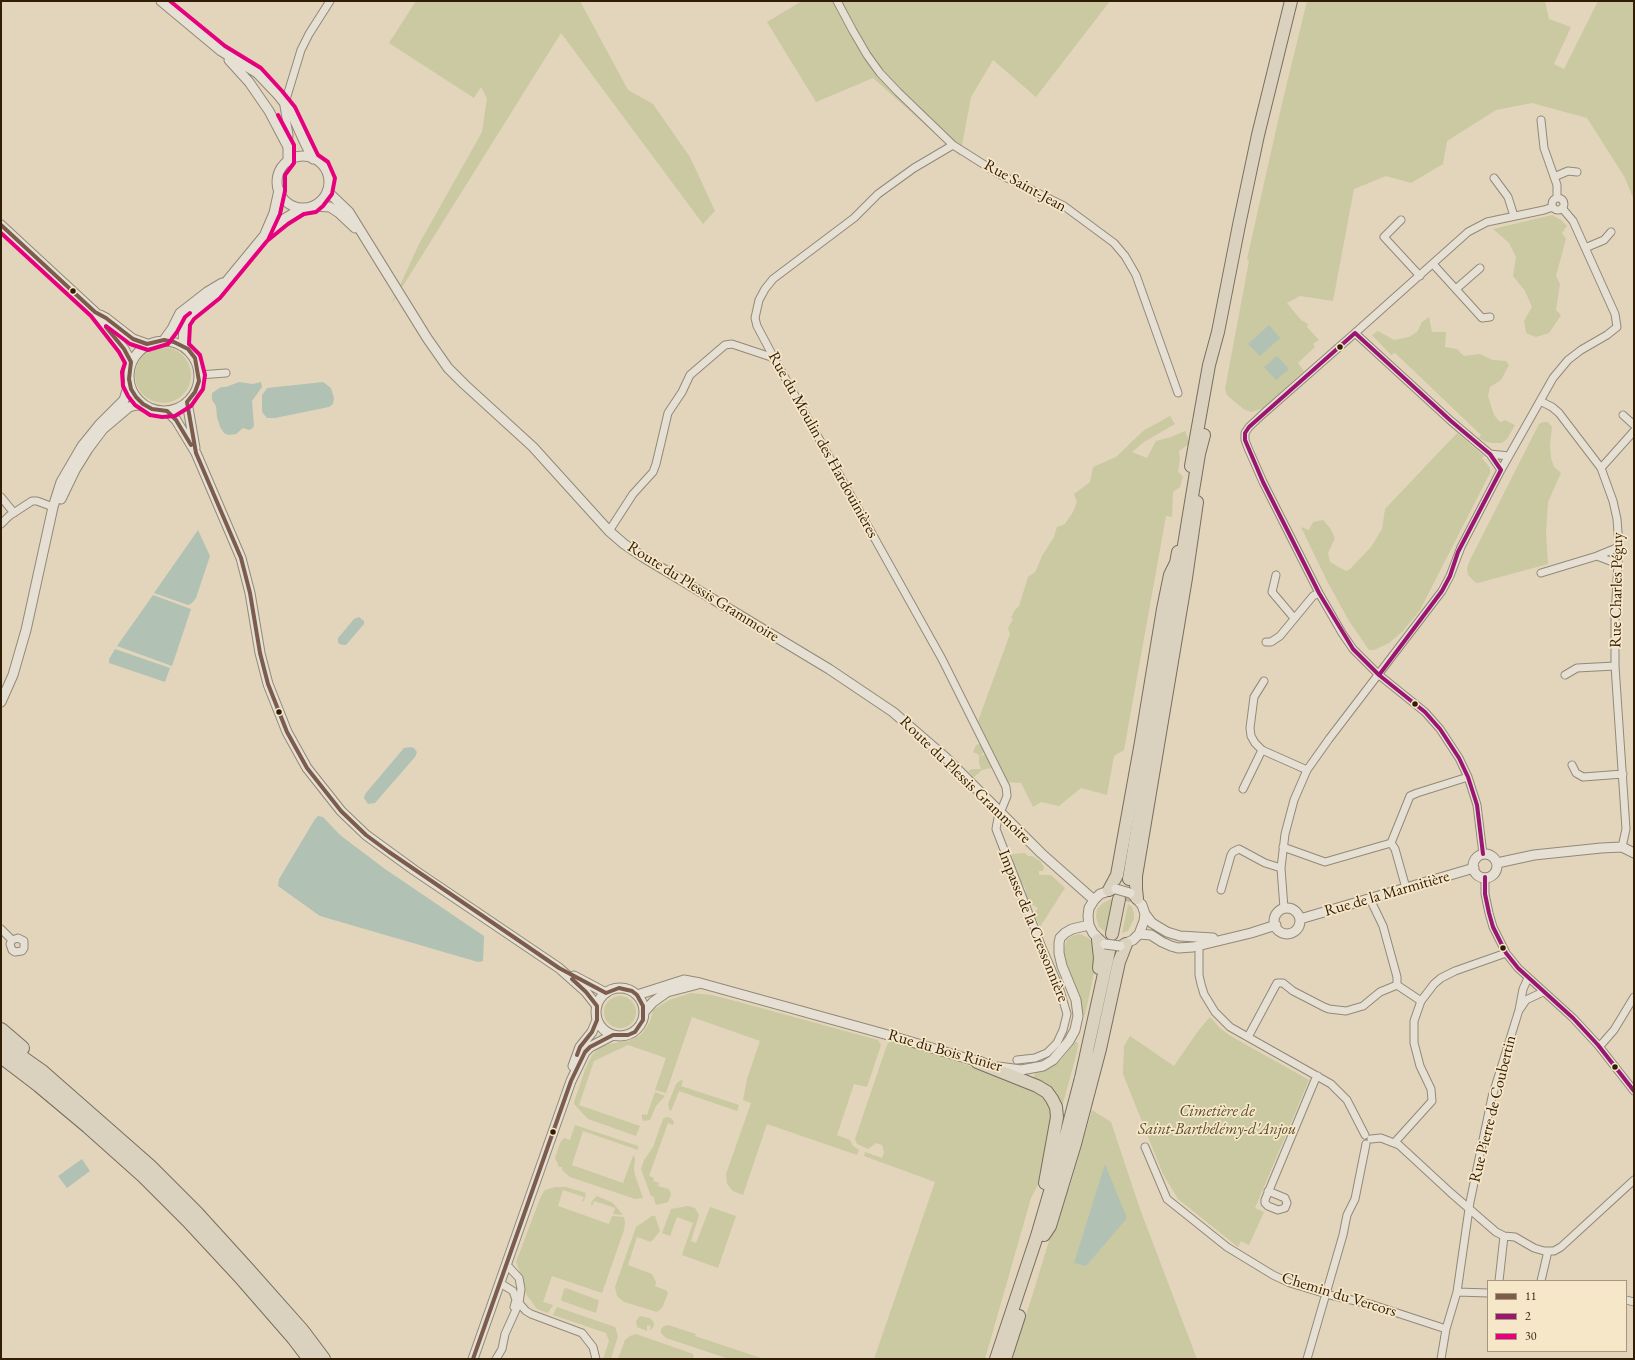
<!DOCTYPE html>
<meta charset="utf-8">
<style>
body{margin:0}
#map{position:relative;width:1635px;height:1360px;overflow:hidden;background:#e2d5bb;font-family:"EB Garamond",serif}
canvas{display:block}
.frame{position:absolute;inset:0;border:2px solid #311c06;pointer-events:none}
.legend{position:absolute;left:1487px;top:1280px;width:140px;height:72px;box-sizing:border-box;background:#f6e7c9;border:1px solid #a7967b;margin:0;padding:5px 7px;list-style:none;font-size:12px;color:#311c06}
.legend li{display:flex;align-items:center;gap:8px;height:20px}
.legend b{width:20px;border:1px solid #a7967b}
</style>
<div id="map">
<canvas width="1635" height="1360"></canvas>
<div class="frame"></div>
<ul class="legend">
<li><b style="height:5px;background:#7b5c4d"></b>11</li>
<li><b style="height:5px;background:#9b1670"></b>2</li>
<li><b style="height:5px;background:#e6007e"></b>30</li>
</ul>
</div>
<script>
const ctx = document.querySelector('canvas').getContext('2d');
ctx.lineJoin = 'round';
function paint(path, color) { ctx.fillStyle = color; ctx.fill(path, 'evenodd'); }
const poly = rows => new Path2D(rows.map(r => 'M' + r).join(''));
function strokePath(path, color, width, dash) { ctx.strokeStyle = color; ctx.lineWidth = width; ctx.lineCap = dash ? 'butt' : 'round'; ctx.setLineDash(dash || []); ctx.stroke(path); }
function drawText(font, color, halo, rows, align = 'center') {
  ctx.font = font + ' "EB Garamond",serif'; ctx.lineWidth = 3.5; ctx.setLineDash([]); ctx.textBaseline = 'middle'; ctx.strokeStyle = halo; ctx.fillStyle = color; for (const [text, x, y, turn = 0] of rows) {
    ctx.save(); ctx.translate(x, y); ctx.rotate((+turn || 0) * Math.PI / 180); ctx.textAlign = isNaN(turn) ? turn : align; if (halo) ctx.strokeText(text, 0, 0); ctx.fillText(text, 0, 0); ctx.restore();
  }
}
paint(poly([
 [416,1,580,1,628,90,653,104,690,157,715,211,703,224,561,33,391,305,419,244,482,132,487,98,481,87,474,98,389,43],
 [802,1,1110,1,1036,97,993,60,971,97,960,156,873,78,816,102,767,22],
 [1307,1,1545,1,1549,19,1571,27,1554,64,1564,69,1598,1,1634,1,1634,200,1624,176,1587,118,1532,103,1496,110,1447,141,1443,164,1411,183,1386,176,1354,189,1333,301,1300,296,1287,303,1301,320,1308,324,1307,327,1319,340,1313,344,1315,347,1298,363,1304,371,1263,408,1252,412,1245,410,1236,403,1227,395,1225,389,1249,261,1247,259,1280,112],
 [1552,215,1561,220,1567,226,1562,233,1566,239,1556,276,1560,284,1556,310,1561,315,1549,333,1536,337,1526,333,1524,321,1532,307,1525,291,1513,276,1516,257,1509,243,1493,229],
 [1429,317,1432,332,1446,332,1445,347,1457,349,1464,356,1480,354,1493,360,1506,361,1509,365,1501,380,1490,387,1488,396,1494,415,1500,422,1505,420,1515,425,1507,439,1502,443,1492,443,1486,442,1479,438,1481,435,1395,353,1391,355,1372,335,1378,331,1394,340,1409,337,1417,332,1422,322],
 '135 375a28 28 0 1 1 56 0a28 28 0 1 1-56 0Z',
 [1170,416,1175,424,1144,442,1132,452,1147,458,1156,441,1171,437,1185,431,1190,443,1179,451,1180,459,1178,472,1183,476,1180,487,1173,492,1172,517,1166,516,1124,750,1114,756,1107,795,1081,788,1059,806,1041,802,1033,807,1021,783,1008,782,978,721,1010,634,1008,628,1013,619,1011,618,1014,611,1019,606,1028,577,1035,572,1037,568,1042,556,1054,537,1057,527,1065,524,1073,512,1077,502,1074,494,1090,482,1093,467,1116,457,1143,431],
 [1543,422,1548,422,1552,427,1550,445,1551,458,1554,467,1561,473,1548,502,1546,532,1548,564,1478,583,1475,582,1468,575,1467,568,1470,560,1539,424],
 [1457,433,1484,456,1482,458,1490,468,1490,473,1420,610,1403,631,1389,643,1374,650,1369,650,1349,621,1327,581,1301,527,1309,530,1313,522,1323,520,1330,528,1335,538,1328,553,1330,562,1346,571,1350,569,1371,547,1382,529,1385,509],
 [979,744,985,748,984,752,981,755,981,756,985,754,988,757,991,768,982,770,974,777,968,771,973,769,981,769,979,763,979,755,973,752,976,745],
 [1025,853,1028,856,1032,856,1040,861,1044,867,1043,871,1039,871,1039,875,1051,875,1065,888,1040,927,1034,914,1038,908,1031,904,1026,895,1025,888,1019,880,1017,869,1014,866,1012,854],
 [1111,899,1114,899,1107,933,1099,927,1096,917,1097,909,1103,903],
 [1128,904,1132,907,1134,913,1134,919,1128,931,1122,933],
 [1079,934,1087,937,1095,944,1096,964,1085,1015,1082,1014,1063,951,1067,940,1072,936],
 [691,993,712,995,739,1002,878,1040,881,1045,867,1087,854,1084,837,1135,850,1140,853,1146,859,1150,857,1155,767,1124,743,1195,733,1191,727,1184,726,1174,751,1103,743,1100,747,1079,760,1041,692,1017,666,1093,655,1090,666,1058,628,1045,594,1061,579,1105,640,1126,636,1136,588,1119,574,1104,574,1102,585,1070,592,1055,598,1049,604,1045,631,1040,642,1034,650,1022,653,1010,669,1000],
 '604 1012a16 16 0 1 1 32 0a16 16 0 1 1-32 0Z',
 [1210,1017,1220,1028,1229,1035,1309,1080,1255,1208,1264,1212,1249,1245,1241,1241,1238,1247,1178,1199,1163,1174,1123,1074,1124,1046,1130,1036,1174,1066,1198,1031],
 [891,1040,898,1041,1032,1088,1046,1097,1054,1112,1047,1154,1039,1183,1031,1198,985,1359,874,1359,935,1182,864,1156,865,1152,882,1158,884,1152,882,1145,876,1143,868,1149,857,1144,855,1139,887,1045],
 [1075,1042,1077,1042,1078,1044,1077,1052,1061,1111,1033,1078,1035,1073,1048,1068,1061,1060],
 [681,1080,683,1081,681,1086,739,1105,737,1111,679,1091,671,1111,669,1109,668,1104,676,1084],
 [655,1092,665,1096,656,1106,650,1120,644,1121,642,1119,642,1114,647,1115],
 [1092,1110,1111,1122,1140,1209,1197,1359,1011,1359,1030,1303,1065,1188,1069,1189],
 [666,1117,671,1118,674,1122,673,1125,668,1123,649,1176,654,1178,653,1181,659,1183,658,1186,669,1189,671,1194,668,1202,657,1205,655,1203,654,1197,651,1196,641,1169,644,1160,653,1147,663,1119],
 [575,1125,638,1146,638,1150,583,1131,572,1165,623,1183,633,1156,634,1156,635,1159,634,1169,635,1175,643,1198,635,1199,570,1177,562,1170,562,1167,559,1167,555,1158,560,1143,564,1138,570,1140],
 [555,1187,566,1187,586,1193,584,1201,582,1202,584,1197,563,1190,558,1206,609,1224,612,1216,624,1217,625,1223,624,1230,602,1293,552,1276,543,1302,553,1305,548,1313,537,1309,526,1294,521,1275,516,1262,541,1196,545,1190],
 [597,1196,613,1203,623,1215,613,1214,615,1208,594,1201,592,1206,591,1203,593,1200],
 [688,1206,695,1208,699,1215,691,1241,696,1243,710,1207,736,1216,718,1268,682,1255,693,1223,677,1217,670,1236,662,1233,671,1209],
 [652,1216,655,1216,660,1231,651,1242,637,1237,628,1265,652,1274,656,1282,655,1286,667,1291,668,1293,662,1308,657,1312,624,1302,617,1296,615,1287,636,1227],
 [566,1288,598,1300,599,1301,596,1313,562,1301,561,1300,564,1289],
 [557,1307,615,1327,618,1336,611,1359,603,1359,609,1341,606,1333,553,1315],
 [640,1316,650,1318,654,1323,653,1328,649,1330,651,1326,647,1325,647,1331,637,1327,636,1321],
 [668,1325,696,1334,695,1336,764,1359,729,1359,666,1338,661,1333,661,1329,664,1326],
 [636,1334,693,1354,694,1359,618,1359,625,1340,630,1336]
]), '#cac9a1');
paint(poly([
 [1269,325,1280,338,1260,356,1248,344],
 [1277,356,1289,369,1276,380,1264,367],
 [239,382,253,384,261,382,262,387,252,401,254,425,253,428,249,430,243,428,236,434,228,435,224,433,220,427,217,417,216,406,212,400,212,393,221,387,226,387],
 [323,382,331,388,334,398,333,404,329,407,275,418,267,418,262,412,262,395,267,388],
 [198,530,210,556,196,598,192,603,188,605,154,593],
 [153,595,191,609,172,666,117,646],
 [359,617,364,621,364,624,346,645,342,645,338,643,338,638,354,619],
 [115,649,170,668,165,682,109,663,109,659],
 [411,747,414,748,417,752,415,757,375,803,368,804,364,798,365,794,404,748],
 [318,816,323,817,340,835,385,869,484,936,483,961,478,962,320,916,278,886,279,879,315,819],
 [82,1159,90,1171,67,1188,58,1176],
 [1105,1164,1127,1218,1086,1266,1074,1263]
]), '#b1c2b4');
strokePath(poly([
 [1125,901,1129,879]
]), '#bfb097', 12, [12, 6]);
const minor = poly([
 [837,1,853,31,867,55,880,73,898,92,953,145,999,174,1064,206,1114,243,1125,256,1136,275,1178,393],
 [1541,120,1544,148,1557,185,1557,198],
 [953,145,914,168,878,194,854,218,773,279,765,289,759,300,755,318,757,326,774,358,942,659,1006,787,1007,796,998,818,996,829,1041,945,1059,987,1067,1014,1063,1030,1057,1043,1047,1053,1035,1058,1017,1060],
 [288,146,289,135,284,106,301,50,309,34,330,1],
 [1554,177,1568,171,1577,172],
 [1494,178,1508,197,1514,216],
 '1552 204a6 6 0 1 1 12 0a6 6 0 1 1-12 0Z',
 [1401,220,1384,237,1420,276],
 [1585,248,1604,240,1611,232],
 [1433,264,1482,318,1490,317],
 [1456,289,1480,268],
 [1355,333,1451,421,1490,454,1501,470],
 [199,375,226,373],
 [1540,401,1552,407,1559,413,1601,468,1613,501,1617,519,1619,545,1615,617,1615,666,1626,829,1622,847],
 [1623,415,1634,425],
 [1490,454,1509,456],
 [1601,468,1634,431],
 [1,497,14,513],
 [1,524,9,516,32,501,37,501,53,507],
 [609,531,633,494,653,472,656,464,668,413,682,392,690,375,725,345,732,344,774,358],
 [1597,556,1618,564],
 [1541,573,1597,556,1619,547],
 [1276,575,1272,592,1294,618],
 [1266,642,1271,642,1280,636,1313,596,1319,593],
 [1565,675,1577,668,1615,666],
 [1264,681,1254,697,1250,728,1251,736,1255,743,1262,750,1307,770],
 [1572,765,1576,773,1583,777,1623,774],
 [1243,789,1262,750],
 [1391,843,1395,849,1406,888],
 [1283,847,1325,862,1391,843,1410,796,1417,793,1468,777],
 [1483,854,1477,805,1468,777,1459,758,1440,729,1425,712,1379,675,1353,649,1342,633,1319,593,1263,482,1248,448,1245,440,1245,433,1249,427,1264,413,1355,333,1468,232,1487,222,1544,210,1553,207],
 [1485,877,1485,894,1489,913,1493,927,1506,953,1518,968,1573,1018,1598,1045,1634,1091],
 [1221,890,1231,855,1233,852,1239,849,1265,863,1281,868],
 [1284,908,1281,868,1285,834,1294,800,1307,770,1329,739,1442,591,1450,576,1461,547,1501,470,1553,378,1568,360,1581,350,1607,335,1617,327,1615,314,1573,221,1562,208],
 [1,929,12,940,10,944,12,950,15,952,22,951,24,948,24,941,18,938,12,940],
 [1199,945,1199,975,1201,984,1204,994,1215,1012,1230,1027,1331,1084,1347,1100,1365,1135],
 [1397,985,1421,1001],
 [1520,1009,1526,1000,1543,992],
 [1248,1037,1277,983,1283,983,1293,991,1324,1007,1329,1009,1346,1011,1363,1006,1380,992,1397,985,1397,977,1383,926,1370,899],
 [1600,1046,1614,1030,1634,997],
 [1371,1139,1381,1138,1399,1145,1451,1193,1496,1232,1504,1236,1515,1237,1534,1248,1544,1251,1554,1251,1561,1247,1634,1180],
 [1395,1142,1432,1101,1431,1089,1420,1066,1414,1043,1414,1021,1421,1001,1434,984,1441,978,1455,971,1506,953],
 [1145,1147,1167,1199,1227,1247,1273,1275,1290,1283,1330,1295,1373,1305,1446,1329],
 [1268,1191,1285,1198,1287,1203,1285,1208,1278,1210,1268,1206,1265,1203,1265,1200,1315,1080,1318,1076],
 [1499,1281,1504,1236],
 [1541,1281,1548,1251],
 [500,1283,513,1291,516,1300,514,1307],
 [1457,1292,1488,1293],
 [1626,1300,1634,1302],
 [519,1303,526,1311,531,1314,582,1333,593,1347,596,1359],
 [496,1359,502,1349,505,1334,519,1303,521,1289,519,1278,506,1264],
 [1307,1359,1343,1235,1347,1215,1355,1199,1366,1144],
 [1441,1359,1446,1329,1457,1292,1470,1202,1492,1097,1519,1010,1523,989,1528,978]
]);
const tertiary = poly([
 [161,1,221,51,257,73,278,95,290,110,304,141,313,159],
 [229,60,249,82,269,111,288,147,288,162],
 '277 182a26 26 0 1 1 52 0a26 26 0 1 1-52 0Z',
 [327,191,349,212,427,338,448,368,464,384,533,447,609,531,624,544,643,557,829,669,893,712,946,758,1041,853,1094,900],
 [314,206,330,207,339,213,355,228],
 [1,225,95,312,124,349,131,362],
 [265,234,274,213,279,190],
 [100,315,106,318,133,339,147,344],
 [164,340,172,329,180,313,207,292,222,283],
 '129 376a35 35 0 1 1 70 0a35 35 0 1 1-70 0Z',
 [183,346,184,323,190,315,216,294,263,237,284,219,302,208],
 [187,402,195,448],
 [167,411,176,420,196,453,241,558,250,593,260,653,268,684,287,732,307,768,341,811,366,835,414,870,559,968,586,992,597,1006],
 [61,499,75,470,88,449,103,429,129,407,137,405,146,407],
 [1,702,13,675,26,630,53,507,61,482,82,446,99,425,124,400,129,384],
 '1473 866a12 12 0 1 1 24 0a12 12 0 1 1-24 0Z',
 [1497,863,1534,855,1601,848,1622,847,1634,853],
 '1274 921a13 13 0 1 1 26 0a13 13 0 1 1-26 0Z',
 [1145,914,1152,923,1167,932,1180,936,1213,938],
 [1300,919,1474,868],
 [1139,934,1151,935,1162,942,1171,946,1178,948,1193,947,1251,933,1276,925],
 [1102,942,1093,933,1089,925,1088,916,1089,908,1094,900,1100,894,1115,889],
 [1121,945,1133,940,1139,934,1144,921,1145,914,1142,905,1132,894],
 [574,976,606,993],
 '596 1012a24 24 0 1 1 48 0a24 24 0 1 1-48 0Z',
 [637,995,684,980,700,983,888,1035,982,1063],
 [644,1012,653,1002,667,992,698,984],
 [573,1066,580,1047,592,1032,597,1020],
 [998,1067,1021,1070,1043,1066,1053,1060,1069,1041,1075,1030,1078,1016,1076,1000,1062,966,1059,953,1059,943,1060,938,1065,933,1072,929,1089,925],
 [473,1359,571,1081,585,1052,590,1047,613,1035]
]);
const primary = poly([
 [1191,466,1209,365,1218,332,1239,225,1258,135,1291,1],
 [1109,890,1117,875,1141,742,1163,609,1170,575,1176,563,1178,552],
 [1137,898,1136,889,1136,876,1186,578,1197,502]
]);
const trunk = poly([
 [1129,879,1199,454,1204,435],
 [1112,934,1119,899],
 [1098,940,1100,958,1099,968],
 [977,1062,1037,1086,1047,1092,1052,1099,1056,1107,1057,1117,1045,1183],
 [1044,1235,1050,1226,1075,1144,1100,1049,1119,962,1126,944],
 [996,1359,1037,1236,1061,1154,1081,1078,1109,951],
 [1005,1359,1019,1316]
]);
const motorway = poly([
 [1,1030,22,1048],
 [1,1043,42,1072,149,1166,196,1213,246,1268,302,1331,323,1359],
 [1,1056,39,1085,88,1126,144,1176,188,1220,240,1276,294,1338,310,1359]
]);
strokePath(minor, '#928977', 9);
strokePath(tertiary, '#928977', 11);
strokePath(primary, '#796f5f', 14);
strokePath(trunk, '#796f5f', 14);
strokePath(motorway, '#796f5f', 16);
strokePath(minor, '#e6e0d4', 7);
strokePath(tertiary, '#e6e0d4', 9);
strokePath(primary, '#dad1be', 12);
strokePath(trunk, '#dad1be', 12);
strokePath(motorway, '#dad1be', 14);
const tertiaryBridge = poly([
 [1116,889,1130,893],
 [1105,944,1120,946]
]);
strokePath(tertiaryBridge, '#928977', 11, []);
strokePath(tertiaryBridge, '#e6e0d4', 9);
strokePath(poly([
 [1,225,95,312,106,318,133,339,147,344,164,340,174,342,188,349,195,358,199,381,195,392,187,402,196,453,241,558,250,593,260,653,268,684,287,732,307,768,341,811,366,835,389,852,559,968,606,993,619,988,632,991,637,995,643,1006,643,1020,635,1032,628,1035,613,1035,590,1047,585,1052,571,1081,473,1359],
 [106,327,124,349,131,362,129,379,131,389,136,397,143,404,152,409,167,411,176,420,191,445],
 [572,979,586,992,597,1006,597,1020,592,1032,580,1047,577,1055]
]), '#7b5c4d', 4);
strokePath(poly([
 [1355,333,1451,421,1490,454,1501,470,1458,552,1450,576,1442,591,1379,675,1353,649,1319,593,1263,482,1245,440,1245,433,1249,427,1355,333],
 [1379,675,1425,712,1440,729,1459,758,1468,777,1477,805,1483,854],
 [1485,877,1485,894,1489,913,1493,927,1506,953,1518,968,1573,1018,1598,1045,1634,1091]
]), '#9b1670', 4);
strokePath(poly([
 [1,233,91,316,119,352,125,363,122,372,123,386,128,396,135,405,150,415,162,417,175,416,191,406,203,389,205,375,200,355,189,344,190,325,194,319,220,298,267,241,288,224,304,214,316,212,323,206,332,194,335,178,328,162,318,155,295,107,282,91,261,68,225,46,170,1],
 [268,240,280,214,285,191,285,175,294,163,294,145,278,115],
 [106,326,130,344,148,350,168,344,177,332,185,317,190,313]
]), '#e6007e', 4);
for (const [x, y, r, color] of [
 [73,291,3.5,"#311c06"],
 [1340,347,3.5,"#311c06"],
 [1415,704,3.5,"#311c06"],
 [279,712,3.5,"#311c06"],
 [1503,948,3.5,"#311c06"],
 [1615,1067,3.5,"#311c06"],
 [553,1132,3.5,"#311c06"]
]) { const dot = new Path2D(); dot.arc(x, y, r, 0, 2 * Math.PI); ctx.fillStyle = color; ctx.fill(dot); strokePath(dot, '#f6e7c9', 1.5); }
drawText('16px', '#311c06', '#f6e7c9', [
 ["Rue Saint-Jean",1025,186,29],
 ["Rue du Moulin des Hardouinières",823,445,61],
 ["Rue Charles Péguy",1617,590,-89],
 ["Route du Plessis Grammoire",703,592,32],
 ["Route du Plessis Grammoire",965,780,44],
 ["Rue de la Marmitière",1387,894,-16],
 ["Impasse de la Cressonnière",1033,926,68],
 ["Rue du Bois Rinier",945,1051,16],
 ["Rue Pierre de Coubertin",1493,1109,-76],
 ["Chemin du Vercors",1339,1295,17]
]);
drawText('italic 16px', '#594d2e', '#f6e7c9', [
 ["Cimetière de",1217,1112],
 ["Saint-Barthélémy-d'Anjou",1217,1130]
]);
</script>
